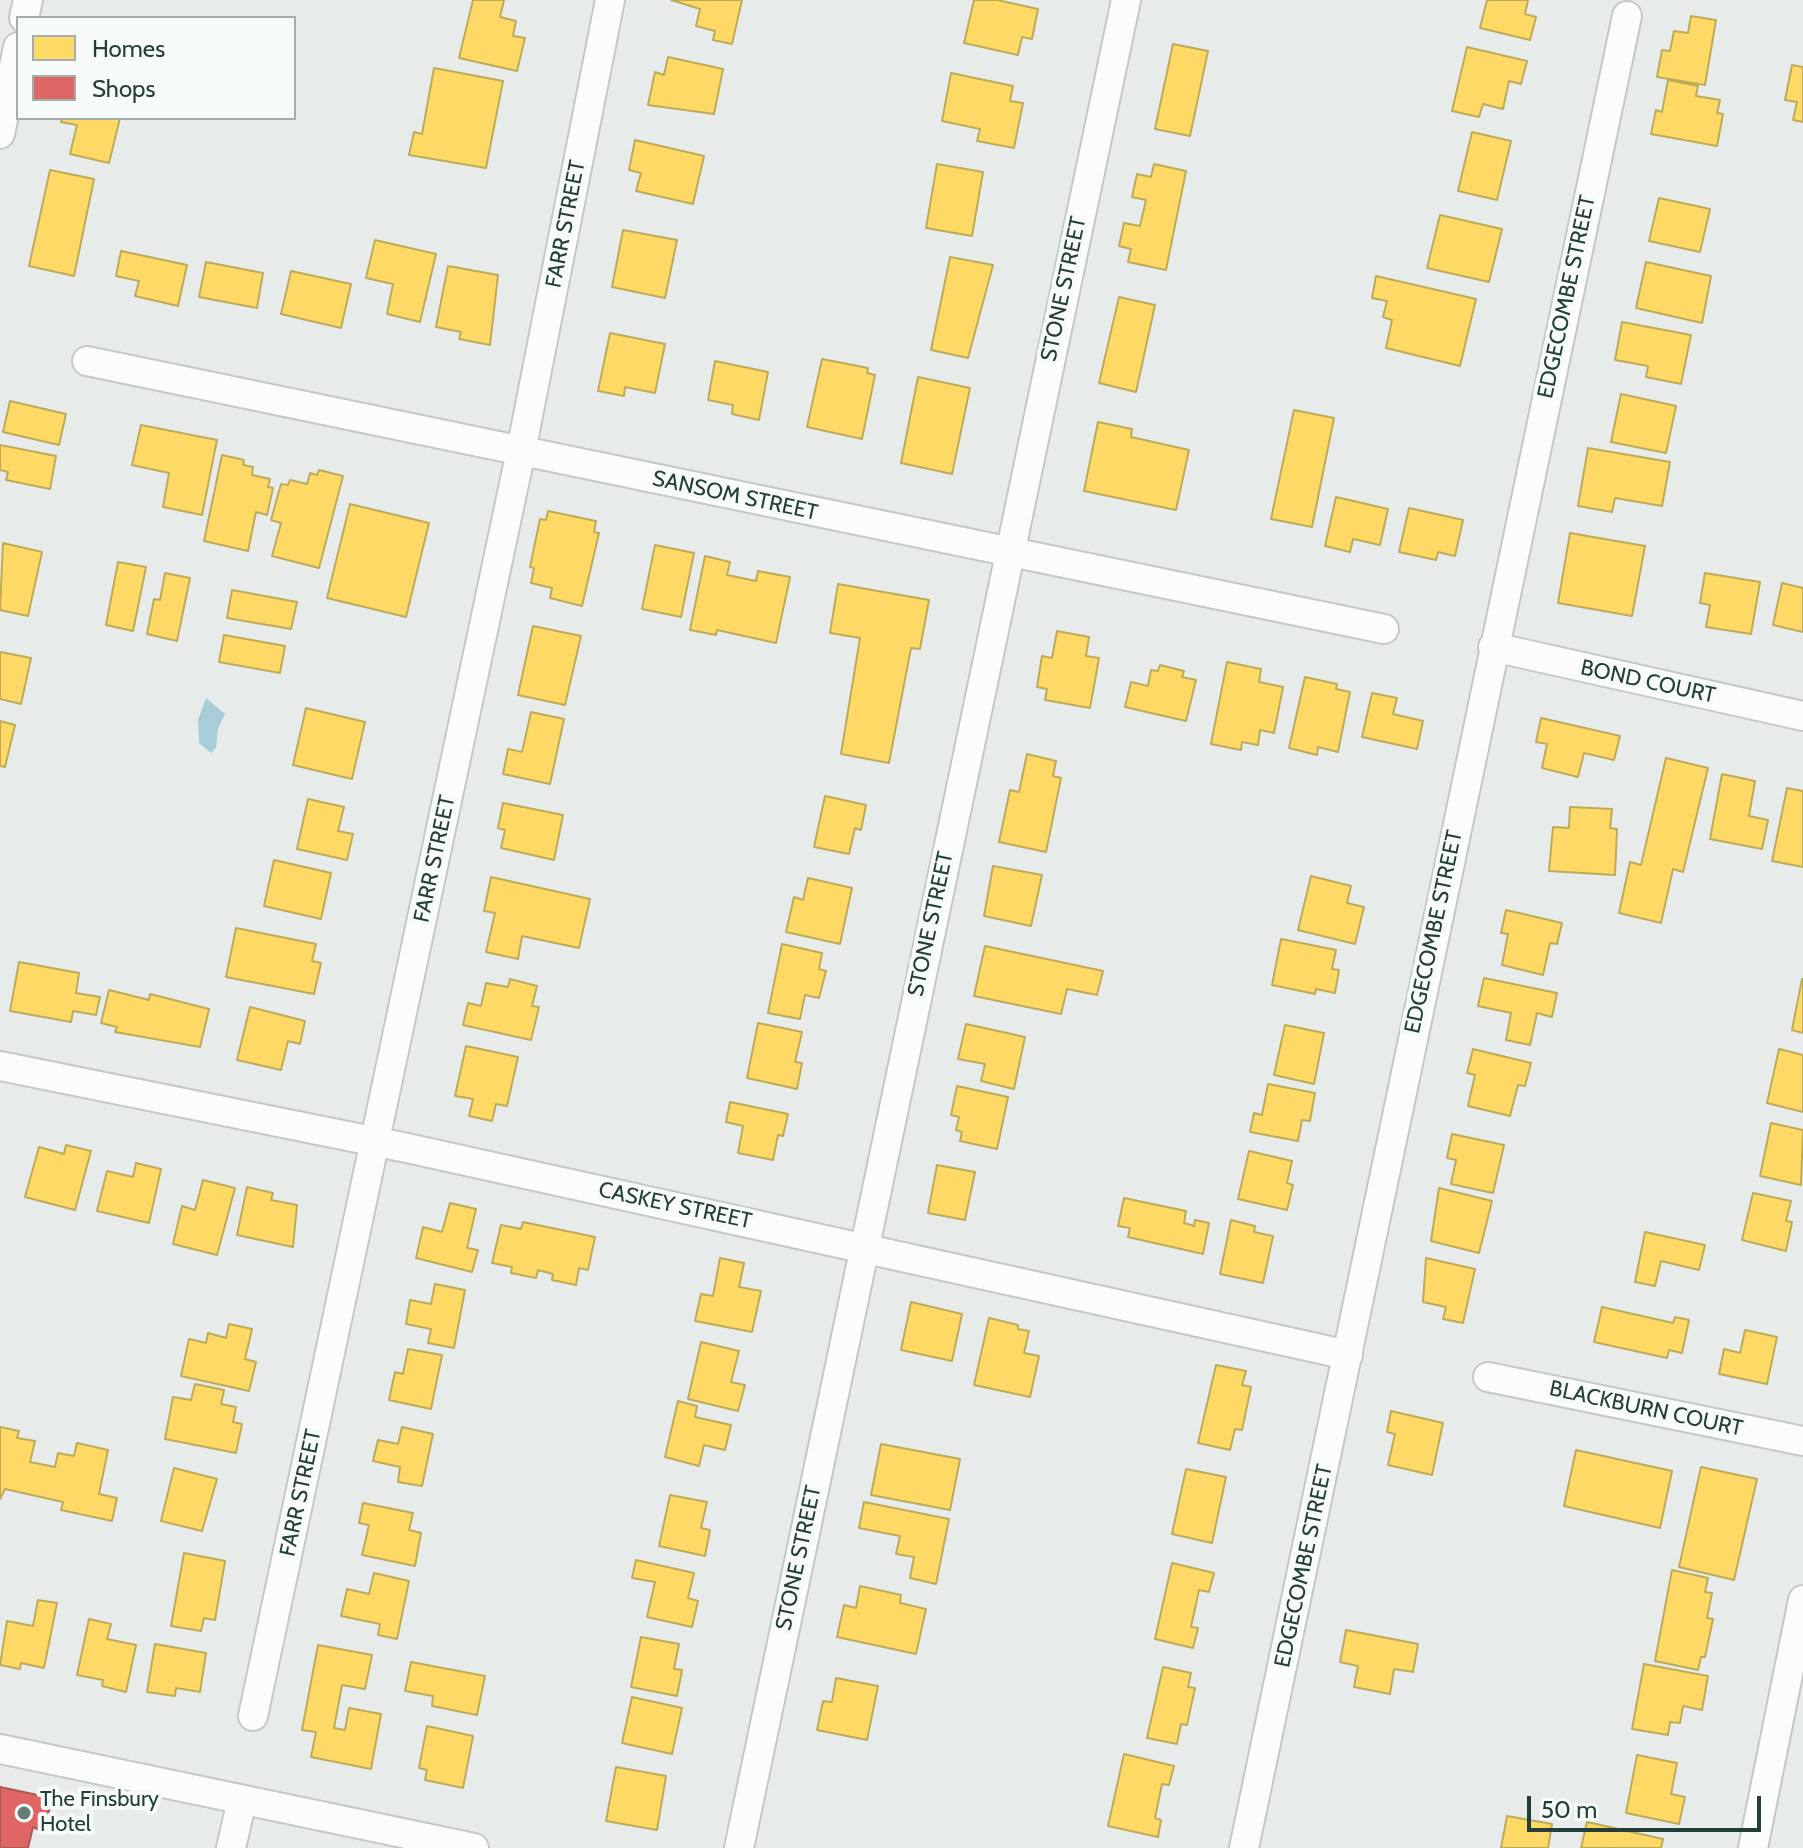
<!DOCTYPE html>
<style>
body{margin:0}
#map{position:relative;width:1803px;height:1848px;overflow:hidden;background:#e7ecea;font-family:Cabin,sans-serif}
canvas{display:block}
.legend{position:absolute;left:16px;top:16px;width:280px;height:104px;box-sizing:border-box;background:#f6faf8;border:2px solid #a2afac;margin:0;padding:10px 14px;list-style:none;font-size:24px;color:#243f3a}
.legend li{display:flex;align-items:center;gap:16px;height:40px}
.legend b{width:40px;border:2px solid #a2afac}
.scale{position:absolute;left:1527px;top:1796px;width:234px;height:36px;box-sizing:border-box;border:4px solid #243f3a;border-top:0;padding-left:10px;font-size:24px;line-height:28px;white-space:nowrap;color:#243f3a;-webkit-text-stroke:6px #f6faf8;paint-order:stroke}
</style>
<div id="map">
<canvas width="1803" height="1848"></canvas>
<ul class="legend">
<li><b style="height:22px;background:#ffd966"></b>Homes</li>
<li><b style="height:22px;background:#e06666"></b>Shops</li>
</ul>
<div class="scale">50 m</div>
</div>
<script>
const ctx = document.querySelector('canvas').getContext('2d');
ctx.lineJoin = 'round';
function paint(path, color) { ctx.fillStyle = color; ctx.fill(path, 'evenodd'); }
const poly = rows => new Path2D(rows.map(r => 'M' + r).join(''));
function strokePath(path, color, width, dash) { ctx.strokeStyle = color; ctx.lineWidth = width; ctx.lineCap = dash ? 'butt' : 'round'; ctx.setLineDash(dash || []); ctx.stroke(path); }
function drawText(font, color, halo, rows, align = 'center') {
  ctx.font = font + ' Cabin,sans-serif'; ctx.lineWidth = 8; ctx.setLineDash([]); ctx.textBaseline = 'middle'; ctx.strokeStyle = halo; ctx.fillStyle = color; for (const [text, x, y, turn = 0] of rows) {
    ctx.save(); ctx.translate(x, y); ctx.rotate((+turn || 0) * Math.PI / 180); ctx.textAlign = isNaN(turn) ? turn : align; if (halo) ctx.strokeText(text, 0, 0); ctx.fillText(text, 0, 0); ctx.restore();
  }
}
paint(poly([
 [206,698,225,714,218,729,216,748,211,753,199,743,198,720]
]), '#a9cdd8');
const homes = poly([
 [473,0,504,0,500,17,516,21,513,36,525,38,517,71,459,58,473,0],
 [671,0,742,0,732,44,713,40,715,31,696,26,700,9,671,0],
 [974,0,997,0,1038,9,1032,39,1022,37,1018,55,964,43,974,0],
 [1487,0,1528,0,1525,14,1536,17,1530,40,1480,28,1487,0],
 [1691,16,1716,20,1705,85,1657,77,1662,50,1670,51,1674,31,1688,33,1691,16],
 [1173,44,1208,51,1190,136,1155,129,1173,44],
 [1467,47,1527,61,1521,84,1509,81,1503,109,1483,104,1479,117,1452,111,1467,47],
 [668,57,723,69,714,114,648,105,655,72,664,75,668,57],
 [1792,65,1803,67,1803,122,1793,120,1797,102,1785,100,1792,65],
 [434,68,503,81,486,168,409,155,414,132,422,134,434,68],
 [951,73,1013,86,1010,101,1023,103,1014,148,977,141,980,129,942,121,951,73],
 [1668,80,1698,86,1696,96,1720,100,1717,113,1723,114,1717,146,1651,134,1656,110,1662,112,1668,80],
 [62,118,120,118,109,163,70,154,77,125,61,122,62,118],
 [1472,132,1511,141,1497,200,1458,191,1472,132],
 [635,140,704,156,693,204,636,191,641,173,629,170,635,140],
 [937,164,983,172,972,236,926,228,937,164],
 [1154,164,1186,171,1166,270,1128,262,1131,249,1119,246,1124,223,1140,226,1146,200,1132,197,1137,174,1151,177,1154,164],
 [50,170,94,179,74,276,29,266,50,170],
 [1659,198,1710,209,1700,252,1649,241,1659,198],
 [1440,215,1502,229,1489,282,1427,268,1440,215],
 [623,230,677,240,665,298,612,287,623,230],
 [375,240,436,254,420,322,387,314,393,284,366,278,375,240],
 [121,251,187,265,178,306,135,296,139,281,116,276,121,251],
 [950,257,993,265,968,358,931,350,950,257],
 [206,262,263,273,257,308,199,297,206,262],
 [1646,262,1711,276,1702,323,1636,308,1646,262],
 [448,266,498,275,490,345,459,339,461,332,436,327,448,266],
 [291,271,351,284,341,328,281,314,291,271],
 [1376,276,1476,299,1460,366,1386,348,1392,320,1383,317,1387,301,1372,298,1376,276],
 [1119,297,1155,305,1136,392,1099,383,1119,297],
 [1622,322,1691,335,1681,384,1646,377,1648,366,1615,360,1622,322],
 [610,333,665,344,655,393,625,387,624,396,598,391,610,333],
 [822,359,868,368,867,373,875,375,862,439,807,427,822,359],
 [715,361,768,372,759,420,732,414,733,405,708,400,715,361],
 [918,377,970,388,952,474,901,463,918,377],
 [1621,394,1676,406,1666,453,1611,442,1621,394],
 [10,401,66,414,59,445,3,432,10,401],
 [1294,410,1334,418,1312,527,1271,519,1294,410],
 [1098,422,1132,429,1131,437,1189,450,1176,510,1084,491,1098,422],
 [141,425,217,440,202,515,163,507,169,473,132,465,141,425],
 [0,445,56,456,50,489,6,480,8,472,0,470,0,445],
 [1588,448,1670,462,1662,506,1615,498,1612,512,1578,506,1588,448],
 [222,455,244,460,243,465,253,467,252,475,270,479,268,487,273,488,267,515,256,512,248,551,204,541,222,455],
 [319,470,343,476,319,568,272,556,281,523,271,520,281,484,288,485,290,480,307,484,310,473,317,475,319,470],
 [1336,497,1388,509,1380,545,1353,539,1350,552,1325,546,1336,497],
 [350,504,429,523,406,617,327,598,350,504],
 [1409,508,1463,520,1455,556,1438,552,1436,560,1399,552,1409,508],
 [548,511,596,521,594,532,599,533,582,606,550,598,552,588,531,583,534,568,530,567,540,519,546,520,548,511],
 [1570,533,1645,546,1632,616,1558,603,1570,533],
 [3,543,42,552,28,616,0,610,3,543],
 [655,545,694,553,681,617,642,609,655,545],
 [705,556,730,562,727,575,756,581,758,571,790,577,776,643,717,630,716,635,690,630,705,556],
 [118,562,146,567,133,631,106,625,118,562],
 [165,573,190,578,177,641,147,634,154,599,160,600,165,573],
 [1705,573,1760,582,1751,634,1706,627,1710,605,1700,603,1705,573],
 [1782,583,1803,588,1803,632,1773,625,1782,583],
 [838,584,929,600,920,649,911,648,889,763,841,754,860,638,830,633,838,584],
 [232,590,297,602,291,629,227,618,232,590],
 [533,626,581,636,565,705,518,695,533,626],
 [1057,631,1089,637,1086,656,1099,658,1090,708,1045,700,1047,689,1037,687,1042,656,1052,658,1057,631],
 [224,635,285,646,280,673,219,662,224,635],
 [0,652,31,658,21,704,0,699,0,652],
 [1227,662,1261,669,1259,682,1283,687,1274,733,1260,730,1258,745,1242,742,1241,750,1211,744,1227,662],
 [1160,665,1184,671,1182,677,1196,680,1186,721,1125,707,1131,682,1148,686,1151,670,1158,671,1160,665],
 [1305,677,1337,684,1336,689,1350,692,1338,752,1318,747,1317,755,1289,748,1305,677],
 [1372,693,1397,698,1393,714,1423,721,1417,749,1362,737,1372,693],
 [306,708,365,722,352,779,293,765,306,708],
 [531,712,564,719,550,784,503,774,508,749,522,752,531,712],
 [1541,718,1620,736,1614,760,1584,753,1578,777,1542,768,1547,744,1536,742,1541,718],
 [0,721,15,725,5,767,0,766,0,721],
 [1027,754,1056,761,1053,776,1061,778,1046,852,999,842,1010,790,1019,792,1027,754],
 [1666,758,1708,768,1683,872,1673,869,1661,923,1619,913,1630,862,1641,865,1666,758],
 [1722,774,1755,781,1749,816,1768,820,1762,849,1710,839,1722,774],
 [1787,788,1803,791,1803,867,1772,861,1787,788],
 [825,796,866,805,861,830,855,828,849,854,814,847,825,796],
 [308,799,344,807,338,831,353,834,347,860,297,849,308,799],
 [503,803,563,815,554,860,501,848,505,830,498,828,503,803],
 [1570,807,1612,809,1610,828,1617,829,1615,875,1549,871,1553,827,1569,828,1570,807],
 [274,860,331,873,321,919,264,906,274,860],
 [993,866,1042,875,1031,926,984,916,993,866],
 [1311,876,1351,886,1347,903,1364,907,1355,944,1298,930,1311,876],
 [491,877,590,899,579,948,522,936,518,959,486,952,495,913,484,911,491,877],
 [808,878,852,888,840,944,786,932,794,897,803,900,808,878],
 [1506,910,1562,923,1557,944,1550,943,1543,975,1502,965,1508,934,1501,933,1506,910],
 [236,928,316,944,312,961,321,963,314,994,226,977,236,928],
 [1281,939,1336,950,1332,969,1339,970,1335,993,1316,989,1315,994,1272,985,1281,939],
 [782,944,822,953,819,969,826,971,819,998,805,995,800,1019,768,1013,782,944],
 [985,946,1103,971,1097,995,1067,989,1061,1014,974,996,985,946],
 [19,962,79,973,76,993,100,997,96,1015,73,1011,71,1022,10,1011,19,962],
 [1484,978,1557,993,1552,1017,1537,1013,1530,1045,1506,1040,1511,1013,1478,1006,1484,978],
 [510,979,537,986,532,1006,539,1007,531,1040,463,1025,468,1003,481,1006,486,983,508,987,510,979],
 [1802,979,1803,979,1803,1033,1792,1030,1802,979],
 [109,990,149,1000,150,994,209,1009,200,1047,115,1032,117,1027,101,1023,109,990],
 [250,1007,305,1021,300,1044,288,1041,281,1070,237,1060,250,1007],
 [758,1023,802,1032,795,1062,802,1063,797,1089,747,1078,758,1023],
 [966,1024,1025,1037,1014,1089,981,1081,985,1064,958,1059,966,1024],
 [1285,1025,1324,1033,1314,1084,1274,1075,1285,1025],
 [466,1046,518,1057,507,1106,496,1104,492,1121,469,1116,473,1099,455,1096,466,1046],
 [1473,1049,1531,1063,1525,1086,1518,1085,1510,1116,1468,1106,1475,1075,1467,1073,1473,1049],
 [1779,1049,1803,1055,1803,1112,1767,1103,1779,1049],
 [1268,1084,1315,1093,1310,1121,1302,1120,1298,1141,1250,1132,1254,1113,1262,1115,1268,1084],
 [957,1086,1008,1097,997,1149,960,1141,962,1132,956,1130,959,1117,951,1115,957,1086],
 [730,1102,788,1114,783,1136,778,1135,773,1160,738,1153,743,1126,726,1122,730,1102],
 [1771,1123,1803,1130,1801,1185,1760,1176,1771,1123],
 [1452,1134,1504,1145,1493,1193,1451,1184,1456,1160,1447,1158,1452,1134],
 [66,1145,91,1151,75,1210,25,1197,39,1147,64,1154,66,1145],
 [1249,1151,1292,1161,1287,1183,1293,1185,1287,1210,1238,1199,1249,1151],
 [136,1163,161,1169,149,1223,97,1211,107,1171,133,1177,136,1163],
 [937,1165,975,1172,965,1220,928,1213,937,1165],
 [203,1180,235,1188,217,1255,173,1244,182,1206,195,1210,203,1180],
 [247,1187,273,1193,271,1200,297,1205,293,1247,237,1235,247,1187],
 [1439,1188,1492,1201,1479,1253,1431,1241,1439,1188],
 [1753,1193,1791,1201,1786,1221,1792,1222,1786,1251,1742,1240,1753,1193],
 [1124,1198,1186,1211,1184,1223,1194,1226,1195,1220,1209,1223,1203,1254,1128,1237,1130,1228,1118,1226,1124,1198],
 [450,1203,476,1209,467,1248,478,1250,472,1272,416,1258,423,1227,442,1232,450,1203],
 [1231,1220,1255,1226,1254,1232,1273,1236,1263,1283,1220,1274,1231,1220],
 [523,1222,595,1237,588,1270,579,1268,576,1285,552,1280,553,1274,538,1270,536,1278,511,1273,512,1267,492,1263,501,1225,521,1229,523,1222],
 [1645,1232,1705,1245,1699,1270,1661,1261,1655,1286,1635,1282,1645,1232],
 [720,1258,744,1263,739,1287,761,1291,752,1332,695,1321,701,1294,713,1296,720,1258],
 [1426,1258,1475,1269,1463,1323,1443,1319,1446,1307,1423,1302,1426,1258],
 [435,1284,465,1290,454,1348,428,1343,431,1329,406,1324,410,1300,431,1304,435,1284],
 [911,1302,962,1314,952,1361,901,1350,911,1302],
 [1602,1307,1673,1323,1675,1317,1689,1320,1682,1353,1669,1350,1667,1358,1594,1342,1602,1307],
 [989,1318,1018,1325,1018,1329,1029,1331,1024,1353,1039,1356,1030,1397,974,1385,989,1318],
 [229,1324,252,1329,245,1359,256,1362,249,1391,181,1376,189,1339,206,1343,208,1333,226,1338,229,1324],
 [1745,1330,1777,1337,1767,1384,1719,1374,1724,1349,1740,1353,1745,1330],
 [701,1342,739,1351,731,1382,745,1385,738,1411,688,1399,701,1342],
 [408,1349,442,1355,431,1409,389,1400,395,1372,403,1374,408,1349],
 [1216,1365,1246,1371,1242,1385,1251,1387,1242,1430,1235,1429,1230,1450,1198,1443,1216,1365],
 [195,1384,224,1390,221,1404,236,1407,233,1422,242,1424,236,1453,165,1439,173,1397,191,1400,195,1384],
 [678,1401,697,1406,695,1417,731,1425,725,1450,704,1445,699,1466,665,1457,678,1401],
 [1391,1411,1443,1423,1432,1475,1388,1465,1395,1434,1387,1432,1391,1411],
 [0,1427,19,1431,17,1438,35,1441,30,1462,55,1467,58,1453,74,1456,77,1443,108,1450,99,1494,117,1498,112,1521,61,1510,63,1502,5,1489,0,1499,0,1427],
 [402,1427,433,1434,422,1486,398,1482,400,1467,373,1461,378,1440,398,1444,402,1427],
 [881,1444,960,1459,950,1510,871,1495,881,1444],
 [1576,1450,1672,1471,1660,1528,1564,1506,1576,1450],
 [1701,1467,1757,1479,1734,1580,1679,1567,1701,1467],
 [174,1468,217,1479,202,1531,161,1521,174,1468],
 [1186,1469,1226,1477,1212,1543,1172,1534,1186,1469],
 [670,1495,707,1502,701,1528,710,1530,705,1556,659,1546,670,1495],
 [864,1502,949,1519,936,1584,910,1578,914,1557,896,1554,900,1536,859,1528,864,1502],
 [363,1503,413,1513,409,1530,421,1533,415,1566,362,1555,369,1525,359,1523,363,1503],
 [184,1553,225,1561,215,1620,204,1618,201,1631,171,1626,184,1553],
 [636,1560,694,1573,688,1598,698,1601,692,1627,647,1617,655,1582,632,1578,636,1560],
 [1172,1563,1214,1573,1209,1592,1199,1590,1191,1627,1198,1628,1193,1648,1155,1639,1172,1563],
 [1672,1570,1708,1578,1705,1592,1712,1593,1707,1618,1713,1619,1705,1657,1701,1657,1698,1670,1655,1661,1672,1570],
 [374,1573,409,1581,397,1639,378,1635,380,1624,341,1616,347,1589,369,1594,374,1573],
 [860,1586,901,1595,900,1603,926,1609,916,1654,837,1637,844,1605,856,1608,860,1586],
 [38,1600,57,1603,44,1668,21,1663,20,1669,0,1665,7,1621,33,1626,38,1600],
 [89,1619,111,1624,107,1639,136,1645,126,1692,102,1686,103,1680,77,1675,89,1619],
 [1346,1630,1418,1644,1413,1672,1394,1669,1390,1694,1354,1687,1358,1666,1340,1662,1346,1630],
 [641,1637,679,1644,674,1669,682,1670,677,1696,631,1687,641,1637],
 [155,1644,206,1653,200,1692,176,1688,175,1696,147,1692,155,1644],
 [318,1645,372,1655,365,1689,342,1685,334,1728,345,1730,349,1708,381,1714,371,1769,311,1757,316,1732,302,1730,318,1645],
 [411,1662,485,1676,477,1715,432,1706,433,1696,405,1691,411,1662],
 [1644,1664,1708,1676,1702,1710,1683,1706,1680,1723,1670,1722,1668,1735,1632,1729,1644,1664],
 [1163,1667,1191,1673,1188,1687,1195,1688,1187,1725,1181,1724,1177,1744,1147,1738,1163,1667],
 [836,1678,878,1686,867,1740,817,1730,823,1701,832,1702,836,1678],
 [632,1697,682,1708,672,1754,622,1743,632,1697],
 [427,1726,473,1736,463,1788,425,1780,427,1770,419,1768,427,1726],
 [1124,1754,1174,1766,1169,1785,1162,1784,1155,1818,1161,1820,1158,1837,1108,1826,1124,1754],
 [1637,1755,1677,1763,1671,1794,1685,1797,1679,1824,1626,1813,1637,1755],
 [616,1767,666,1776,657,1830,606,1821,616,1767],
 [1507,1816,1552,1824,1548,1848,1501,1848,1507,1816],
 [1587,1822,1663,1839,1661,1848,1581,1848,1587,1822]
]);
paint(homes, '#ffd966');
strokePath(homes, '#bdab59', 2);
const shops = poly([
 [0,1787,52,1798,44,1832,33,1827,28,1848,0,1848,0,1787]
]);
paint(shops, '#e06666');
strokePath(shops, '#a85a59', 2);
const minor = poly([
 [24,18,28,0],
 [0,134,18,47],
 [87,361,1384,629],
 [1493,647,1803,716],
 [0,1066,407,1148,1348,1355],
 [1488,1377,1803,1441],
 [253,1716,521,451,610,0],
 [0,1749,474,1848],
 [231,1848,242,1800],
 [739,1848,1126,0],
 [1244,1848,1627,16],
 [1753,1848,1803,1600]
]);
strokePath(minor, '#c4c9c7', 32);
strokePath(minor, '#fbfcfc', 28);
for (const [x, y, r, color] of [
 [24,1813,8,"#687c78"]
]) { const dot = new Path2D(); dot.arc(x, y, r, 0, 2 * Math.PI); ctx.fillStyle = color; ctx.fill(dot); strokePath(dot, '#f6faf8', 3); }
drawText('22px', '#243f3a', '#f6faf8', [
 ["FARR STREET",566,224,-79],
 ["STONE STREET",1064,289,-78],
 ["EDGECOMBE STREET",1567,297,-78],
 ["SANSOM STREET",735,496,12],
 ["BOND COURT",1648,682,12],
 ["FARR STREET",435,859,-78],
 ["STONE STREET",931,924,-78],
 ["EDGECOMBE STREET",1434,932,-78],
 ["CASKEY STREET",675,1206,12],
 ["BLACKBURN COURT",1646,1409,12],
 ["FARR STREET",301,1493,-78],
 ["STONE STREET",799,1558,-78],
 ["EDGECOMBE STREET",1304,1566,-78]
]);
drawText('22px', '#243f3a', '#f6faf8', [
 ["The Finsbury",40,1800],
 ["Hotel",40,1825]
], 'left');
</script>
